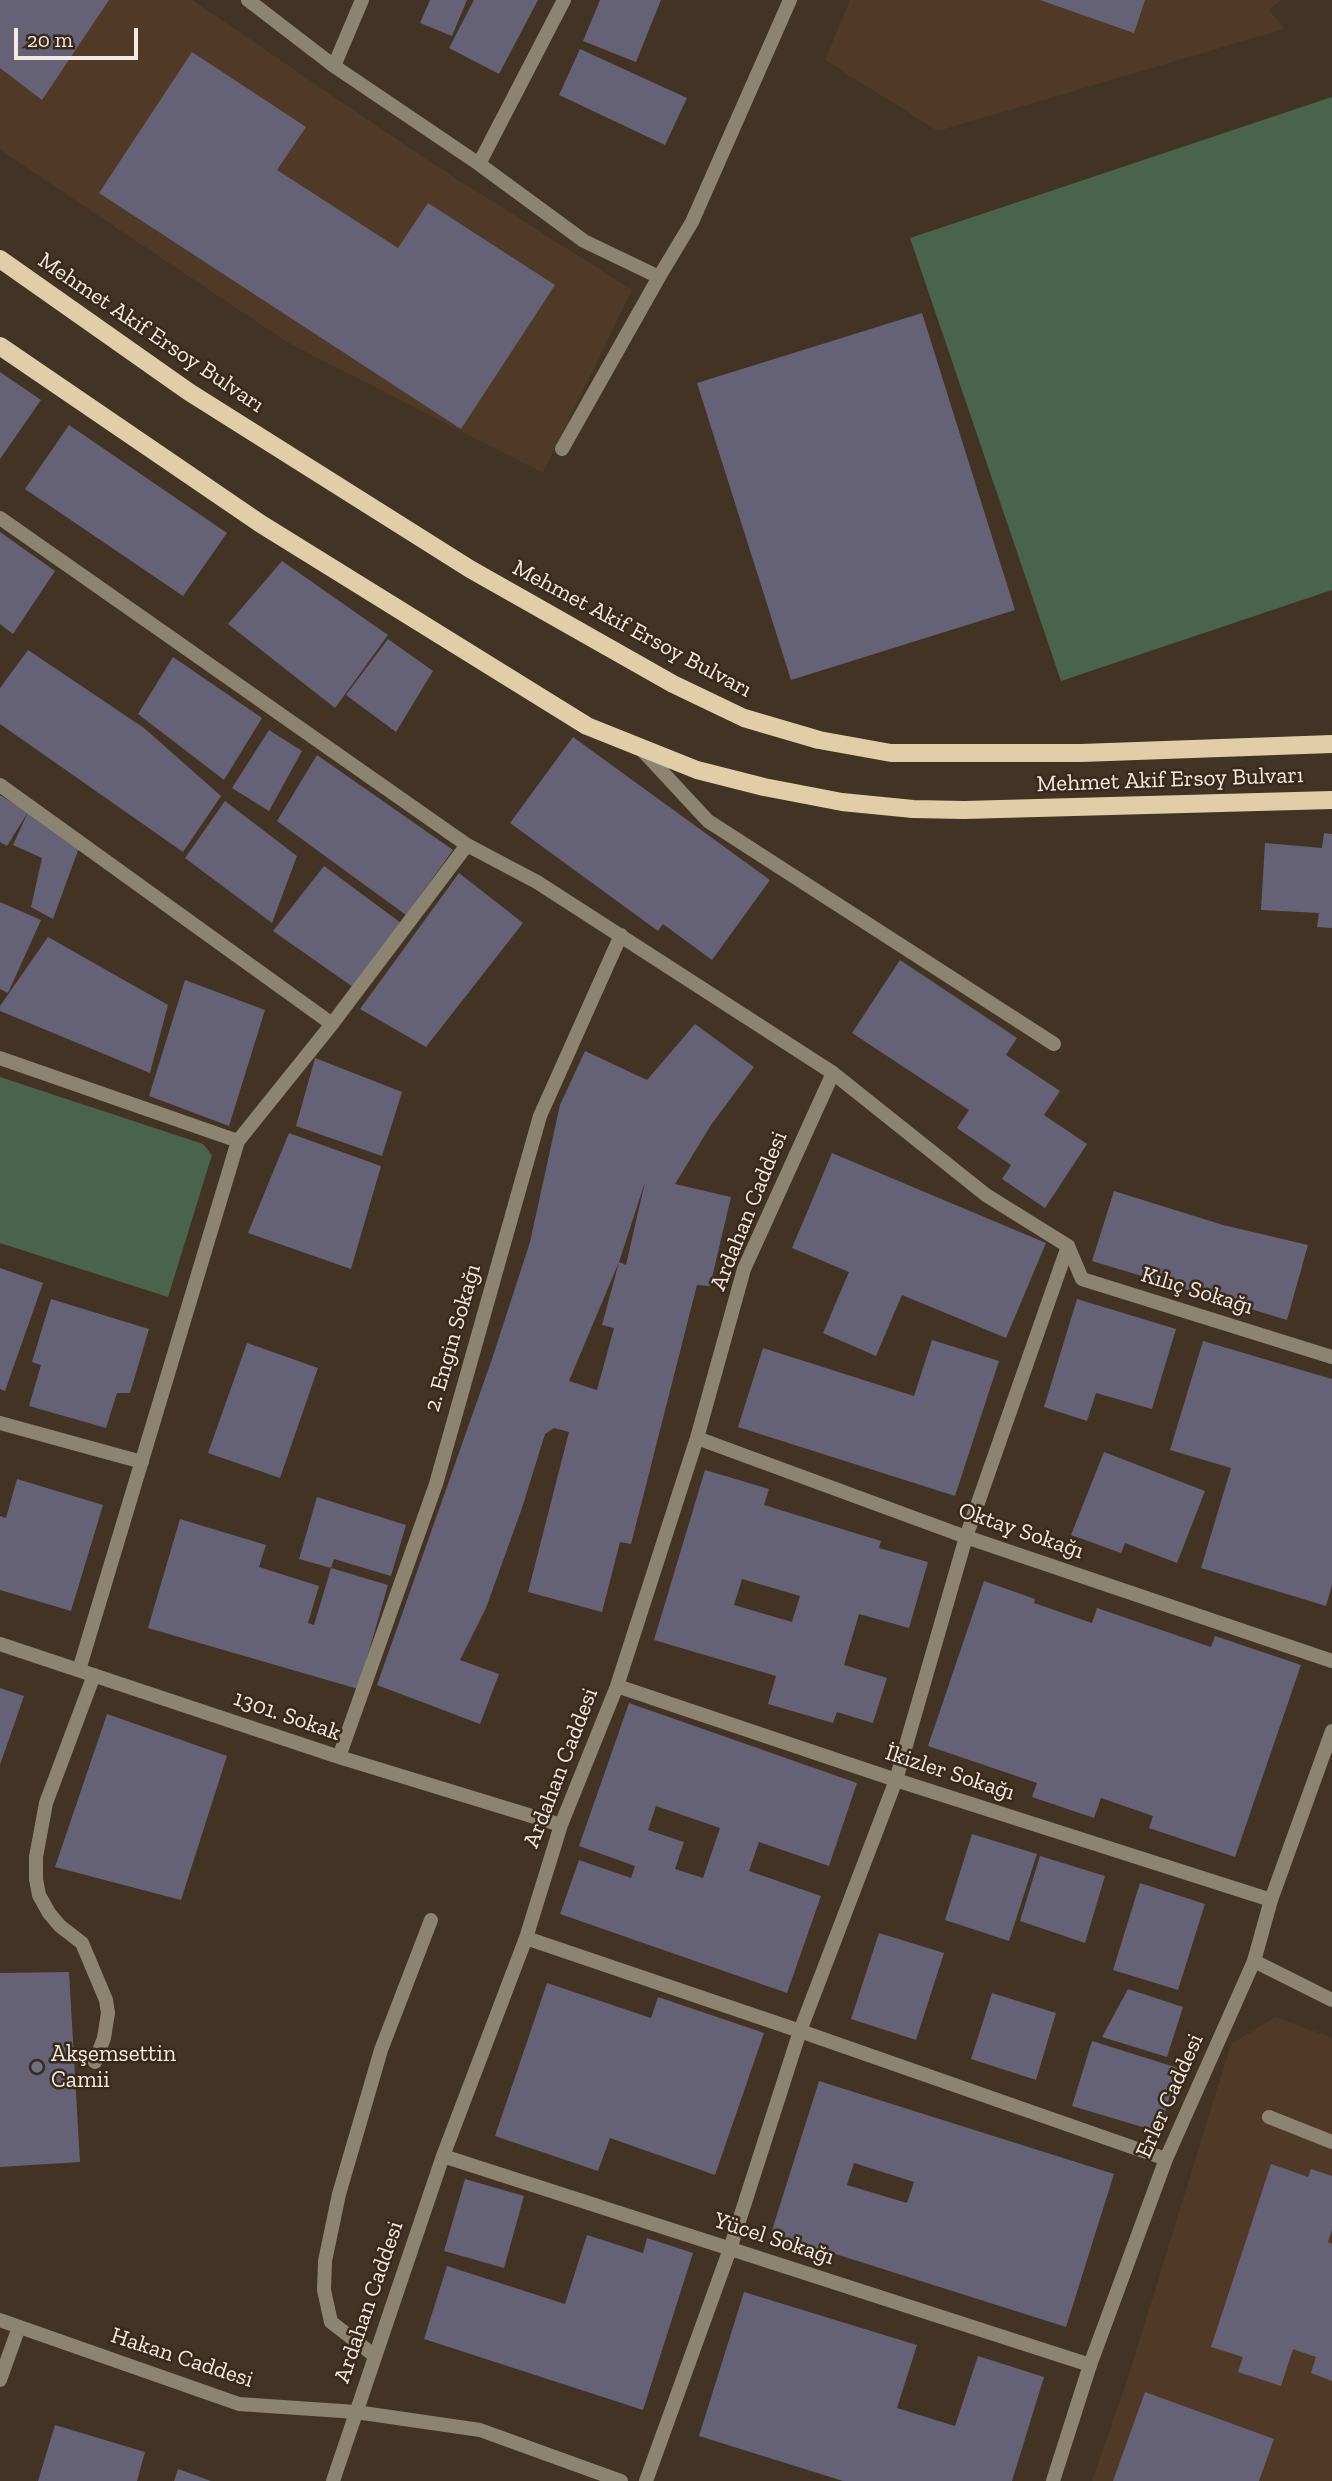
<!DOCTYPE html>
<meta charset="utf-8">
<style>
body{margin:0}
#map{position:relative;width:1332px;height:2481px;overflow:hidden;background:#433325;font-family:"Zilla Slab",serif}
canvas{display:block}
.scale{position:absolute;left:14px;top:28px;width:124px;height:32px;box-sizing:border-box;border:4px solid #f4e9e0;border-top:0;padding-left:9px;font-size:21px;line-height:24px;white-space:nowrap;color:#f4e9e0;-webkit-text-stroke:5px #39291b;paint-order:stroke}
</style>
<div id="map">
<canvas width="1332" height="2481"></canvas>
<div class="scale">20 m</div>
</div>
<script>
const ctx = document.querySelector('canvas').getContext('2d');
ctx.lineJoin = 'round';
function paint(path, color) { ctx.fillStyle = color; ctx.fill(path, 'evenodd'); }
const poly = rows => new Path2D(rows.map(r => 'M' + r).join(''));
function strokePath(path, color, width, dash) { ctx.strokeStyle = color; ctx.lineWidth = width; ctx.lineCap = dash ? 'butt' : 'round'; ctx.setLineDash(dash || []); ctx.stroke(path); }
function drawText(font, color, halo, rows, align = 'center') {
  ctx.font = font + ' "Zilla Slab",serif'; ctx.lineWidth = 5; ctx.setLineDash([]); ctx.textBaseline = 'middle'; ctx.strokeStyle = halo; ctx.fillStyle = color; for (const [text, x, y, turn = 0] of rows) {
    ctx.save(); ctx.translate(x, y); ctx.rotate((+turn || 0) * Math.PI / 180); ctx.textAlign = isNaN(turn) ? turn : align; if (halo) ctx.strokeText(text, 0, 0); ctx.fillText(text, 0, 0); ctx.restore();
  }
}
paint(poly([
 [0,0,192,0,427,160,632,290,543,473,287,342,0,150],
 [850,0,1281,0,1269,10,1284,29,938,131,825,60],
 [1276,2017,1332,2038,1332,2481,1092,2481,1127,2381,1231,2044]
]), '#503a27');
paint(poly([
 [1332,97,1332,590,1061,681,910,238],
 [0,1077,203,1144,212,1155,168,1297,0,1243]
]), '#4a634b');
paint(poly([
 [0,0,109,0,42,100,0,68],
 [430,0,467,0,452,36,420,23],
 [474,0,538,0,499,74,449,48],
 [600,0,661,0,636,62,583,41],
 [1040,0,1145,0,1134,33],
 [580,49,687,98,665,145,559,95],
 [192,52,306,127,277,170,398,248,428,203,555,285,461,429,99,193],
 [922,313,1015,610,791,680,697,383],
 [0,372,41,400,0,459],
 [69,425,227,533,183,596,25,489],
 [0,532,55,571,13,634,0,624],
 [282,561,388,635,335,708,228,624],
 [388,639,433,671,396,732,346,695],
 [28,650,144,728,221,796,183,852,0,724,0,688],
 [173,657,262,718,224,780,138,714],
 [269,730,302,751,269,811,232,788],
 [573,737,770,880,712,960,663,924,658,931,510,823],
 [317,755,453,850,406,915,277,821],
 [0,795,28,812,80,845,53,919,31,907,42,858,13,845,28,812,7,846,0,842],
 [225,801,297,856,272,923,185,858],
 [1324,833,1332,834,1332,928,1317,927,1319,913,1261,910,1265,843,1322,848],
 [324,866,401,923,353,987,273,931],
 [459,873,523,923,426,1047,360,1009],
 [0,902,41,920,8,993,0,989],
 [48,937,168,1005,150,1073,0,1011,0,1006],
 [900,960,1017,1038,1006,1055,1060,1091,1044,1115,1087,1144,1045,1208,1002,1179,1011,1165,957,1128,969,1110,852,1033],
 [185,980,265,1010,229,1126,149,1096],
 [695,1024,754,1067,711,1125,675,1184,731,1197,710,1286,697,1285,631,1544,620,1542,602,1612,528,1592,569,1432,554,1428,545,1434,522,1508,486,1608,460,1660,499,1674,480,1724,377,1685,492,1359,530,1242,560,1105,585,1051,647,1080],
 [645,1182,626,1265,619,1262],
 [619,1262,602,1325,614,1328,597,1390,569,1381],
 [315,1058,402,1092,382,1156,296,1126],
 [289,1133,381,1166,351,1269,248,1233],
 [832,1153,1046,1243,1006,1338,902,1295,876,1356,823,1333,849,1272,792,1248],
 [1114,1191,1223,1225,1308,1245,1287,1320,1092,1261],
 [0,1268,43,1283,5,1391,0,1389],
 [51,1299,149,1329,130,1393,117,1393,106,1428,29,1406,41,1365,32,1362],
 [1077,1299,1176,1329,1152,1409,1096,1393,1087,1421,1044,1407],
 [932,1340,999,1361,955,1496,738,1427,763,1348,914,1396],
 [1203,1341,1332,1379,1332,1585,1326,1606,1201,1568,1231,1468,1170,1450],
 [247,1343,318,1368,280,1478,208,1453],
 [1104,1452,1205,1491,1177,1563,1125,1543,1121,1553,1071,1535],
 [705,1470,769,1489,764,1505,881,1541,879,1548,928,1562,909,1628,859,1614,844,1665,887,1678,873,1723,837,1712,833,1723,768,1704,776,1676,654,1640],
 [742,1579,800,1596,792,1622,734,1605],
 [17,1479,103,1505,71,1611,0,1590,0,1516,6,1518],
 [317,1497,406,1525,391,1576,334,1559,331,1568,299,1559],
 [180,1519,266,1545,259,1567,319,1586,308,1623,314,1625,331,1568,388,1585,358,1689,148,1628],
 [984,1581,1035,1599,1034,1603,1092,1623,1097,1608,1211,1647,1215,1636,1301,1665,1235,1857,1149,1828,1153,1816,1101,1798,1094,1818,1032,1797,1037,1783,928,1746],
 [0,1688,24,1696,0,1765],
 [629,1703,857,1783,829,1866,759,1842,749,1871,821,1896,787,1993,560,1914,579,1860,631,1878,635,1866,579,1846],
 [656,1806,720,1828,703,1878,675,1869,684,1842,648,1830],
 [107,1714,227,1756,181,1900,55,1867],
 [972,1834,1037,1854,1009,1941,945,1920],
 [1040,1856,1105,1876,1085,1943,1020,1921],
 [1140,1883,1205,1904,1178,1990,1113,1970],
 [879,1933,944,1953,916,2040,851,2019],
 [69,1972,80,2162,0,2167,0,1973],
 [547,1983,651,2018,658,1997,764,2033,715,2175,610,2138,598,2171,495,2136],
 [1128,1989,1183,2007,1167,2057,1102,2037],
 [992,1993,1056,2013,1036,2080,971,2059],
 [1092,2041,1178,2068,1159,2132,1072,2106],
 [819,2081,1114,2174,1066,2327,826,2251,823,2260,768,2243],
 [854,2163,914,2182,907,2203,847,2185],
 [1271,2164,1308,2177,1311,2169,1332,2176,1332,2230,1328,2242,1332,2244,1332,2381,1311,2373,1316,2357,1293,2349,1281,2386,1238,2372,1243,2357,1211,2347],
 [465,2179,524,2196,504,2268,444,2251],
 [587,2235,643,2253,647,2238,693,2253,643,2410,424,2339,447,2266,565,2304],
 [744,2292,917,2345,897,2408,955,2426,978,2356,1044,2377,1012,2481,843,2481,699,2436],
 [1145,2392,1274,2439,1259,2481,1113,2481],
 [55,2425,145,2452,137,2481,38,2481],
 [178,2469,211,2481,174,2481]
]), '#656176');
strokePath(poly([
 [0,1423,142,1462],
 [94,1675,46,1803,36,1857,36,1879,39,1895,49,1913,60,1926,82,1943,106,2000,108,2013,104,2038,95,2062],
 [1269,2117,1332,2142],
 [375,2356,331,2322,324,2290,325,2261,339,2194,381,2050,431,1920]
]), '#8c8370', 14);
strokePath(poly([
 [248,0,334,66,479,164,584,241,659,277,692,222,790,0],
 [334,66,362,0],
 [479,164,564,0],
 [562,449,659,277],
 [0,518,467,845,537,882,833,1073,986,1195,1068,1246,966,1537,896,1780,800,2031,730,2249,646,2481],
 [642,750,708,821,1054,1044],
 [0,785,332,1024],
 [0,1058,238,1141],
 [1068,1246,1082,1279,1332,1357],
 [697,1438,966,1537,1332,1661],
 [0,1644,339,1757,561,1825],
 [79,1670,238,1141,332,1024,467,845],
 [617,1686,896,1780,1271,1900],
 [339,1757,436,1484,540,1116,621,935],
 [526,1938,800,2031,1166,2159],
 [1254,1961,1332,2000],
 [443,2156,1090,2365],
 [0,2380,19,2327],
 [333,2481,443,2156,526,1938,561,1825,617,1686,697,1438,744,1269,833,1073]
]), '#8c8370', 14);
strokePath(poly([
 [0,2320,239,2404,356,2412,480,2430,621,2481],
 [1053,2481,1090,2365,1166,2159,1254,1961,1271,1900,1332,1731]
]), '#8c8370', 14);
strokePath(poly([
 [0,259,189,392,470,569,673,684,744,718,819,740,891,753,1081,753,1332,744],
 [0,346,261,524,587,726,697,770,764,787,842,802,913,809,964,810,1332,800]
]), '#e1cea8', 18);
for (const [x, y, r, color] of [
 [37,2067,7,"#6b7280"]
]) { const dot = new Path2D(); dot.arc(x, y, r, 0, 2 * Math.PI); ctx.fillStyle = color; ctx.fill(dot); strokePath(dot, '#39291b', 2.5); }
drawText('23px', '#f4e9e0', '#39291b', [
 ["Mehmet Akif Ersoy Bulvarı",151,333,34],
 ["Mehmet Akif Ersoy Bulvarı",632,629,28],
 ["Mehmet Akif Ersoy Bulvarı",1170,780,-2],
 ["Ardahan Caddesi",749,1211,-68],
 ["Kılıç Sokağı",1197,1291,17],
 ["2. Engin Sokağı",453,1338,-74],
 ["Oktay Sokağı",1021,1531,19],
 ["1301. Sokak",287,1716,19],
 ["Ardahan Caddesi",561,1768,-69],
 ["İkizler Sokağı",950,1773,18],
 ["Erler Caddesi",1170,2096,-66],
 ["Yücel Sokağı",774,2239,18],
 ["Ardahan Caddesi",369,2302,-71],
 ["Hakan Caddesi",182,2358,18]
]);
drawText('23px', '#f4e9e0', '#39291b', [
 ["Akşemsettin",51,2054],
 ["Camii",51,2080]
], 'left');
</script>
